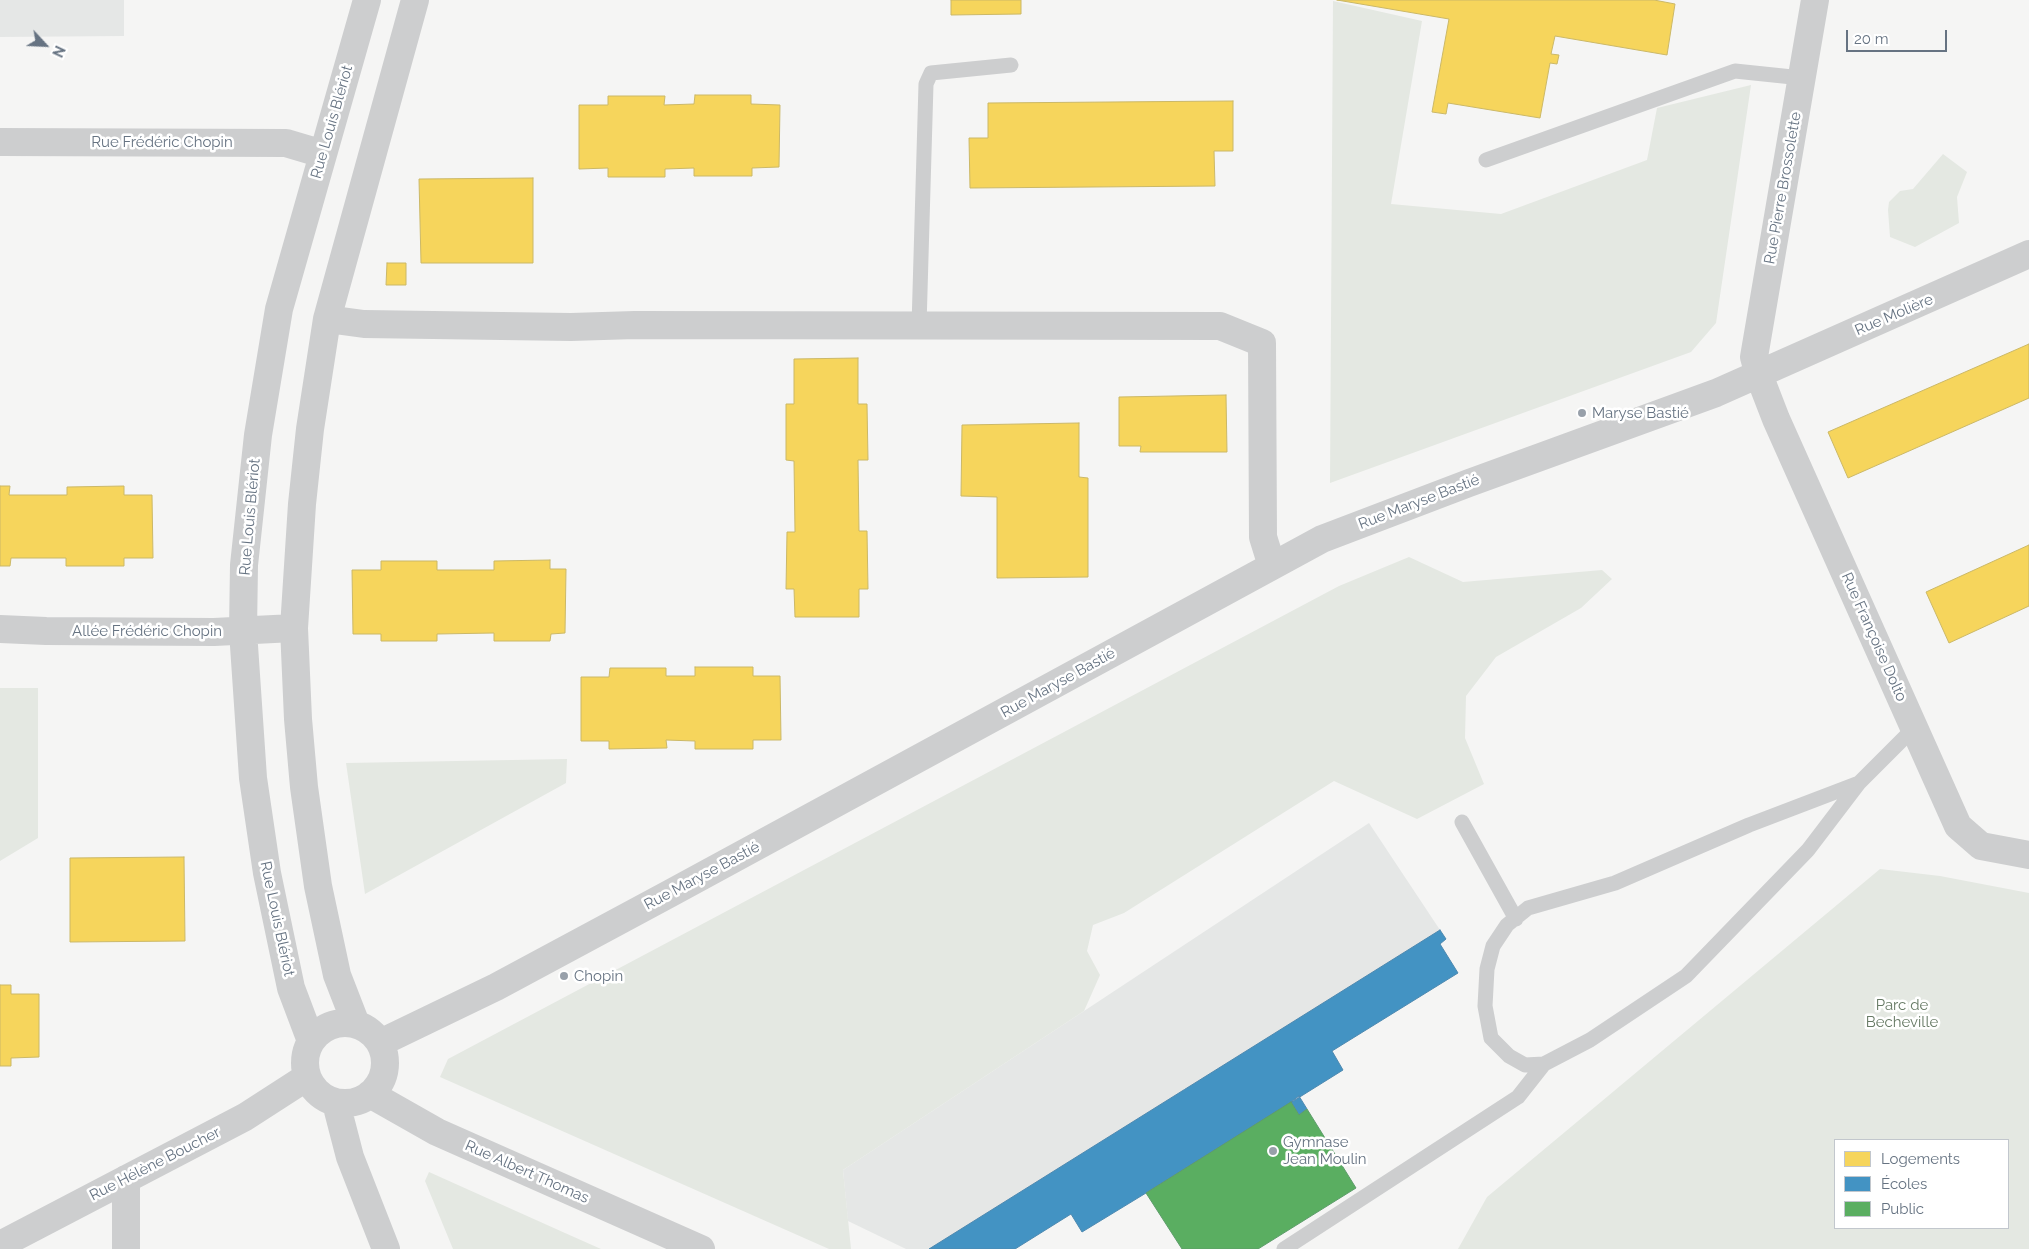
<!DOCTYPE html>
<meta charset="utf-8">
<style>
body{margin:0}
#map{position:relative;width:2029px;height:1249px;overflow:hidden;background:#f5f5f4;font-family:Raleway,sans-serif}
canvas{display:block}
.legend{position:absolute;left:1834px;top:1139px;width:175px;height:90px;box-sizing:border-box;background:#fff;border:1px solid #c2c7cd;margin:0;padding:6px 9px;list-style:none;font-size:15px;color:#667382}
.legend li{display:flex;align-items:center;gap:10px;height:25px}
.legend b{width:25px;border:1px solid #c2c7cd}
.north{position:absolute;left:20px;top:20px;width:50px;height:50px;-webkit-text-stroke:4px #fff;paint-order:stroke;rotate:115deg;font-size:14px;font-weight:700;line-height:20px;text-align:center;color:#667382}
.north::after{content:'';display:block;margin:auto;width:18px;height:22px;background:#667382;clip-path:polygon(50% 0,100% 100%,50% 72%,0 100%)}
.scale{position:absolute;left:1846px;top:30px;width:101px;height:22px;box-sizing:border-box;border:2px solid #667382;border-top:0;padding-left:6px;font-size:15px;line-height:18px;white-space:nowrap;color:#667382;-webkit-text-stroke:4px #fff;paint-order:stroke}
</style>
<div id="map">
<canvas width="2029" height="1249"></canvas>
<ul class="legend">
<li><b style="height:14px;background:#f6d55c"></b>Logements</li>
<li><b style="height:14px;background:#4393c3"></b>Écoles</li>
<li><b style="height:14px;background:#5aae61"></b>Public</li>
</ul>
<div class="north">N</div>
<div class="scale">20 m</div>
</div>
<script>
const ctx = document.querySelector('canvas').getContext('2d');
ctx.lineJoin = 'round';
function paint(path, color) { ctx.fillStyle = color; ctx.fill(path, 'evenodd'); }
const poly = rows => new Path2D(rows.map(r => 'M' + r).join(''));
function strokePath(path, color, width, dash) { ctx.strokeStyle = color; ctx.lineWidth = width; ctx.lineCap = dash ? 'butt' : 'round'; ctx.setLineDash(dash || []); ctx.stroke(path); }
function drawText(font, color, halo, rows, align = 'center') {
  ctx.font = font + ' Raleway,sans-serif'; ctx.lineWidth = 5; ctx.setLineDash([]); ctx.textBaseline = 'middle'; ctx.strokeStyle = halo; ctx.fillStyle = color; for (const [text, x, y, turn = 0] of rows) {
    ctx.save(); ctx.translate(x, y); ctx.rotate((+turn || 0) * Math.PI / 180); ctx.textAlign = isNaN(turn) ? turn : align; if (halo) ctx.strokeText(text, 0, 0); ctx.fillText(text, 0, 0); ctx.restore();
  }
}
paint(poly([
 [0,0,124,0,124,36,0,37],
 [1369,823,1446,939,1440,944,1458,973,1332,1051,1343,1070,1082,1232,1071,1214,1015,1249,906,1249,848,1221,843,1170]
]), '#e5e7e6');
paint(poly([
 [1333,1,1422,21,1391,204,1501,214,1647,160,1657,108,1751,85,1716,323,1691,352,1330,483],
 [1943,154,1967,172,1957,197,1959,223,1915,247,1890,237,1888,210,1889,202,1900,191,1913,189],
 [1409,557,1463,582,1602,570,1612,579,1581,608,1496,657,1466,696,1465,738,1484,784,1417,819,1334,781,1124,913,1093,925,1087,951,1100,975,1084,1011,843,1170,851,1249,829,1249,440,1077,448,1059,1339,586],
 [0,688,38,688,38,838,0,861],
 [567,759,566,783,365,894,346,763],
 [1880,869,1940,876,2029,893,2029,1249,1458,1249,1487,1197],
 [1835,1140,2008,1140,2008,1228,1835,1228],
 [429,1172,565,1233,601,1249,453,1249,425,1181]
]), '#e4e8e2');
const homes = poly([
 [951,0,1021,0,1021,14,951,15,951,0],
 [1337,0,1654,0,1675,4,1667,55,1555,36,1551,54,1559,55,1557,64,1550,63,1540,118,1448,103,1446,114,1432,112,1449,19,1337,0],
 [695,95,751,95,751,104,780,105,779,167,752,168,752,176,694,176,694,168,665,169,665,177,608,177,608,168,579,169,579,105,608,105,608,96,665,96,664,105,694,104,695,95],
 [1233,101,1233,151,1214,151,1215,186,970,188,969,138,988,138,988,103,1233,101],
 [533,178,533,263,421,263,419,179,533,178],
 [387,263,406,263,406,285,386,285,387,263],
 [2029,344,2029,398,1848,478,1828,432,2029,344],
 [858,358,858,404,867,404,868,460,858,460,859,531,867,531,868,589,859,589,859,617,795,617,794,589,786,589,787,532,795,532,794,461,786,460,786,404,794,404,794,359,858,358],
 [1226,395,1227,452,1140,452,1141,446,1119,446,1119,397,1226,395],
 [1079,423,1079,477,1088,478,1088,577,997,578,997,497,961,496,962,425,1079,423],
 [0,486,10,486,9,495,67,495,67,487,124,486,124,495,152,495,153,558,124,558,124,566,66,566,66,558,11,558,10,566,0,566,0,486],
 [2029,545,2029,606,1949,643,1926,592,2029,545],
 [550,560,550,569,566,569,565,633,551,634,550,641,494,641,494,633,437,634,437,641,381,641,381,634,353,634,352,570,381,570,381,561,437,561,437,570,494,570,494,561,550,560],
 [695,667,753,667,753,676,780,676,781,740,753,740,753,749,695,749,695,741,666,740,667,748,609,749,609,741,581,741,581,677,609,677,610,668,666,668,666,676,695,676,695,667],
 [184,857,185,941,70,942,70,858,184,857],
 [0,985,11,985,11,994,39,994,39,1057,11,1058,11,1066,0,1066,0,985]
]);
paint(homes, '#f6d55c');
strokePath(homes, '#cbb867', 1);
const schools = poly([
 [1440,930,1446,939,1440,944,1458,973,1332,1051,1343,1070,1146,1193,1082,1232,1071,1214,1015,1249,929,1249,1440,930],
 [1299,1096,1307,1109,1299,1115,1291,1102,1299,1096]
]);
paint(schools, '#4393c3');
strokePath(schools, '#4e89b0', 1);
const public = poly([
 [1291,1102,1299,1115,1307,1109,1356,1188,1258,1249,1182,1249,1146,1193,1291,1102]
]);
paint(public, '#5aae61');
strokePath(public, '#5e9c6b', 1);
strokePath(poly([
 [1486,160,1735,71,1802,78],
 [919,326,926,84,931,73,1011,65],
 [1859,783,1749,825,1615,883,1528,908,1507,925,1493,946,1487,969,1485,1006,1491,1038,1509,1056,1525,1065,1544,1064,1590,1040,1686,976,1808,850,1859,783,1914,728],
 [1462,822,1516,919],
 [1284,1249,1518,1097,1544,1064]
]), '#cdcecf', 15);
strokePath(poly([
 [1815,0,1754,357,1759,375,1776,419,1958,826,1981,846,2029,855],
 [0,142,286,143,323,154],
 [327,319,364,324,571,327,635,325,1220,326,1262,343,1263,537,1272,566],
 [0,629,46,631,214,632,294,628],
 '305 1063a40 40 0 1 1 80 0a40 40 0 1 1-80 0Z',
 [356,1024,337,975,318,886,304,787,298,719,294,628,302,504,310,429,327,319,415,0],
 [311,1041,291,988,267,873,253,778,243,631,244,565,258,435,279,309,367,0],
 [380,1043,496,987,669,894,1322,539,1469,483,1716,393,2029,254],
 [370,1094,437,1132,701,1249],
 [336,1103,350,1157,386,1249],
 [126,1179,126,1249],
 [0,1245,245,1117,307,1077]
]), '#cdcecf', 28);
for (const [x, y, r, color] of [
 [1582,413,5,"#98a0aa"],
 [564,976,5,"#98a0aa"],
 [1273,1151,5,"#98a0aa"]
]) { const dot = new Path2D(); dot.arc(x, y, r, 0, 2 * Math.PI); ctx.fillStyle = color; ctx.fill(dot); strokePath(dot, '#fff', 2); }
drawText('15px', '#667382', '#fff', [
 ["Rue Louis Blériot",332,122,-74],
 ["Rue Frédéric Chopin",162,142],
 ["Rue Pierre Brossolette",1783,188,-80],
 ["Rue Molière",1894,315,-23],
 ["Rue Maryse Bastié",1419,502,-21],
 ["Rue Louis Blériot",250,517,-85],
 ["Allée Frédéric Chopin",147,631],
 ["Rue Françoise Dolto",1874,637,66],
 ["Rue Maryse Bastié",1058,683,-29],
 ["Rue Maryse Bastié",702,876,-28],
 ["Rue Louis Blériot",277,919,78],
 ["Rue Hélène Boucher",155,1164,-27],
 ["Rue Albert Thomas",527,1172,24]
]);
drawText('15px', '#667382', '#fff', [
 ["Maryse Bastié",1592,413],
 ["Chopin",574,976],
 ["Gymnase",1283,1142],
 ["Jean Moulin",1283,1159]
], 'left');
drawText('15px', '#677a65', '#fff', [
 ["Parc de",1902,1005],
 ["Becheville",1902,1022]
]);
</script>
